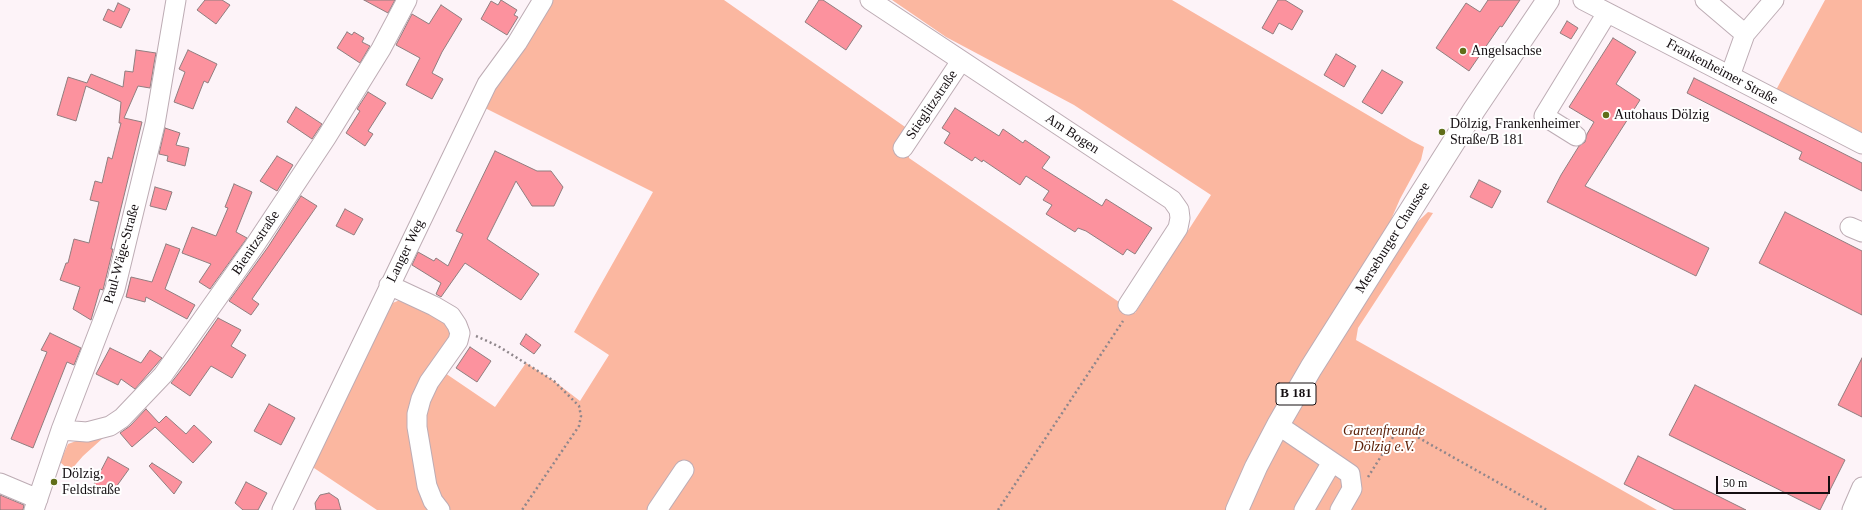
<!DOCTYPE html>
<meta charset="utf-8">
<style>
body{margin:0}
#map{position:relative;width:1862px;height:510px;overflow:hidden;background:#fdf3f8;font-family:"Times New Roman",serif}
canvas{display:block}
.scale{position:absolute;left:1716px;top:476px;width:114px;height:18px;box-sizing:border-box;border:2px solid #140e11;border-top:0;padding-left:5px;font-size:12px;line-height:14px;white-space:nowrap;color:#140e11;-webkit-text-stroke:3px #fff;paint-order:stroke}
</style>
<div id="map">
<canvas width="1862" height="510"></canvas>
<div class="scale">50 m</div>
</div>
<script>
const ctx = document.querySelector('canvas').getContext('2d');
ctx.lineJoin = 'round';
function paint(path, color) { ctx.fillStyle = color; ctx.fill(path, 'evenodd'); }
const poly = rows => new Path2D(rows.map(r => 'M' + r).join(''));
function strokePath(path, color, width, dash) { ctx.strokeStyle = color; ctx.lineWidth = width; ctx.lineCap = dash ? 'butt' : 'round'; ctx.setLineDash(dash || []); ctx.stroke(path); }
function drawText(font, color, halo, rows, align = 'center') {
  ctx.font = font + ' "Times New Roman",serif'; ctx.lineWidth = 4; ctx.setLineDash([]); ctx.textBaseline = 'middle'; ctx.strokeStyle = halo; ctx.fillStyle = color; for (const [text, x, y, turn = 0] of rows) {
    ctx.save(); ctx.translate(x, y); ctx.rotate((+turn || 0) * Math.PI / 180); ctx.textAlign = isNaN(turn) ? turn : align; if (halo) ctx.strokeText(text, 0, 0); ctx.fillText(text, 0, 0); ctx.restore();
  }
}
paint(poly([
 [547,0,724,0,908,129,909,158,1135,313,1211,195,1074,105,946,37,892,0,1172,0,1412,141,1424,147,1421,160,1400,199,1390,222,1283,396,1245,464,1225,510,445,510,437,500,421,427,429,393,442,371,495,407,526,363,554,381,580,401,609,355,574,332,653,192,483,107],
 [1825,0,1862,0,1862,133,1776,90],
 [1428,212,1433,213,1358,328,1356,340,1657,510,1247,510,1283,438,1321,372,1410,229],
 [400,300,445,321,449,331,449,339,416,396,433,510,377,510,311,466,390,304],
 [102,436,103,438,83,456,70,471,60,462,68,444,79,440]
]), '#fbb7a0');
const building = poly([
 [205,0,222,0,230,5,216,24,197,10,205,0],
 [364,0,395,0,388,13,364,0],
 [501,0,517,10,514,15,518,17,507,35,481,19,491,1,498,5,501,0],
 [819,0,823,0,862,26,846,50,805,22,819,0],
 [1278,0,1285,0,1303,11,1292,30,1279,23,1273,34,1262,28,1278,0],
 [1488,0,1520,0,1502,27,1500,26,1469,71,1436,48,1466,3,1480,12,1488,0],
 [118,3,130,9,121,28,103,20,108,9,114,12,118,3],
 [441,5,462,19,442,52,432,73,443,79,432,99,406,85,420,58,396,45,412,14,429,24,441,5],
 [1567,21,1578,28,1571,39,1560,33,1567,21],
 [347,32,352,35,354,32,364,38,362,42,370,46,360,63,337,48,347,32],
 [1613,38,1636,52,1616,84,1640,100,1585,186,1709,248,1696,276,1547,202,1561,175,1579,146,1585,142,1587,134,1594,122,1569,107,1613,38],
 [136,50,156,53,155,58,150,88,138,86,124,118,142,122,111,249,113,249,104,286,103,290,100,289,91,320,73,309,80,287,60,280,66,263,68,263,74,239,89,243,99,202,90,200,95,181,102,183,108,157,112,159,121,123,119,123,121,102,86,86,76,121,57,115,68,77,87,83,91,74,123,87,125,71,133,72,136,50],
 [188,50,217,64,208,83,204,81,193,109,174,102,185,72,179,69,188,50],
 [1336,54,1356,66,1344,87,1324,75,1336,54],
 [1382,70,1403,82,1382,114,1362,102,1382,70],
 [1694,78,1862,163,1862,191,1799,159,1802,152,1687,93,1694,78],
 [368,92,386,103,368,131,373,134,365,146,346,133,360,111,357,109,368,92],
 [296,107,322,124,312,139,287,122,296,107],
 [955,108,999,136,1003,129,1023,143,1025,140,1050,157,1042,168,1102,206,1106,199,1152,228,1135,254,1127,249,1123,255,1086,231,1078,228,1075,232,1046,214,1052,205,1043,200,1049,191,1026,176,1020,185,983,160,982,162,975,157,972,161,944,143,950,133,942,128,955,108],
 [165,128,180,133,176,145,189,148,185,166,167,161,168,156,159,154,165,128],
 [495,151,537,171,551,171,563,187,554,206,532,206,516,181,487,239,539,274,521,300,465,263,441,297,436,294,441,283,412,265,418,252,434,261,436,258,448,266,463,234,456,231,495,151],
 [277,156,293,165,277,191,260,181,277,156],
 [1479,180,1501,191,1492,208,1470,197,1479,180],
 [234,184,252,192,236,232,247,238,210,289,199,282,211,264,182,253,192,227,216,236,228,208,225,207,234,184],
 [155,187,172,192,166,210,150,206,155,187],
 [301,196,317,206,252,299,259,304,251,315,229,301,268,247,301,196],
 [345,209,363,219,354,235,336,226,345,209],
 [1785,212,1862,251,1862,315,1759,263,1785,212],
 [166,244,180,249,165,289,195,305,187,319,146,297,145,302,126,297,131,277,152,282,166,244],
 [218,318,241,330,231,346,246,355,232,378,211,366,190,396,171,383,188,361,218,318],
 [50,333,81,348,74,365,67,362,33,448,11,439,47,352,41,350,50,333],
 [526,334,541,345,534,354,520,344,526,334],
 [470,347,491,361,477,382,456,368,470,347],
 [110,348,141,363,150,350,162,358,135,389,121,379,118,385,96,374,110,348],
 [1862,358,1862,417,1838,405,1862,358],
 [1695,385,1845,460,1820,510,1669,435,1695,385],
 [269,404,295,418,281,445,254,431,269,404],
 [146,409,159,423,166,416,186,434,194,425,212,442,193,463,155,427,132,447,120,433,130,426,146,409],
 [1638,456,1746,510,1675,510,1624,484,1638,456],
 [108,457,129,469,111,494,94,484,108,457],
 [152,463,182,482,174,494,149,466,152,463],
 [246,482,267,493,258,510,243,510,235,503,246,482],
 [329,493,338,499,341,510,316,510,315,503,320,495,329,493],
 [0,495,24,505,23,510,0,510,0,495]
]);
paint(building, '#fc929e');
strokePath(building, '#907d7f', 1);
const minor = poly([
 [870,0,1172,200,1179,210,1180,218,1178,228,1128,305],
 [1583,0,1862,144],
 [1705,0,1745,34],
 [1730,76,1745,34,1774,0],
 [1576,136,1544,116,1607,13],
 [903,148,961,61],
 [1850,227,1862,232],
 [389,285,434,306,451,316,457,325,460,333,458,341,429,382,421,399,417,414,417,427,427,486,433,501,440,510],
 [1278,425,1350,474,1352,489,1340,510],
 [61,430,87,432,110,426,122,418,163,375,255,245,326,138,381,49,407,0],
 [0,483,38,499],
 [34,510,61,430,115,289,155,124,176,0],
 [282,510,487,84,517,43,543,0],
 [657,510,684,470],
 [1304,510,1332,462],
 [1852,510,1862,487]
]);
const major = poly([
 [1237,510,1256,467,1278,425,1311,368,1474,110,1548,0]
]);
strokePath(minor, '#bdacb4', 21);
strokePath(major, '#bdacb4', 24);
strokePath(poly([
 [476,336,498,346,554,381,579,406,581,416,579,426,522,510],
 [1368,477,1395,434,1410,433,1547,510],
 [998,510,1123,321]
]), '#8f868b', 2.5, [2, 3]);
strokePath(minor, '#fff', 19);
strokePath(major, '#fff', 22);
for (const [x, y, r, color] of [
 [1463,51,4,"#606e19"],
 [1606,115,4,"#606e19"],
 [1442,132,4,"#606e19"],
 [54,482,4,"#606e19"]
]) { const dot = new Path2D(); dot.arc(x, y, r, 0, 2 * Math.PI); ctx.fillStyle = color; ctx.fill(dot); strokePath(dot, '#fff', 1.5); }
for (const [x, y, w] of [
 [1296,394,40]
]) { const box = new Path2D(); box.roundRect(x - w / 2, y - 11, w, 22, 3); ctx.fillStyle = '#fff'; ctx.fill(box); strokePath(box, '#140e11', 1); }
drawText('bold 13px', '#140e11', null, [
 ["B 181",1296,394]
]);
drawText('14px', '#140e11', '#fff', [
 ["Angelsachse",1471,51],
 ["Autohaus Dölzig",1614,115],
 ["Dölzig, Frankenheimer",1450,124],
 ["Straße/B 181",1450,140],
 ["Dölzig,",62,474],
 ["Feldstraße",62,490]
], 'left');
drawText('14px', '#140e11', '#fff', [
 ["Frankenheimer Straße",1722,72,28],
 ["Stieglitzstraße",932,105,-56],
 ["Am Bogen",1072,134,33],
 ["Merseburger Chaussee",1393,238,-58],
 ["Bienitzstraße",256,243,-56],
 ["Langer Weg",406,251,-64],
 ["Paul-Wäge-Straße",122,254,-75]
]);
drawText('italic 14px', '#5d2109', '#fff', [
 ["Gartenfreunde",1384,431],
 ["Dölzig e.V.",1384,447]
]);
</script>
